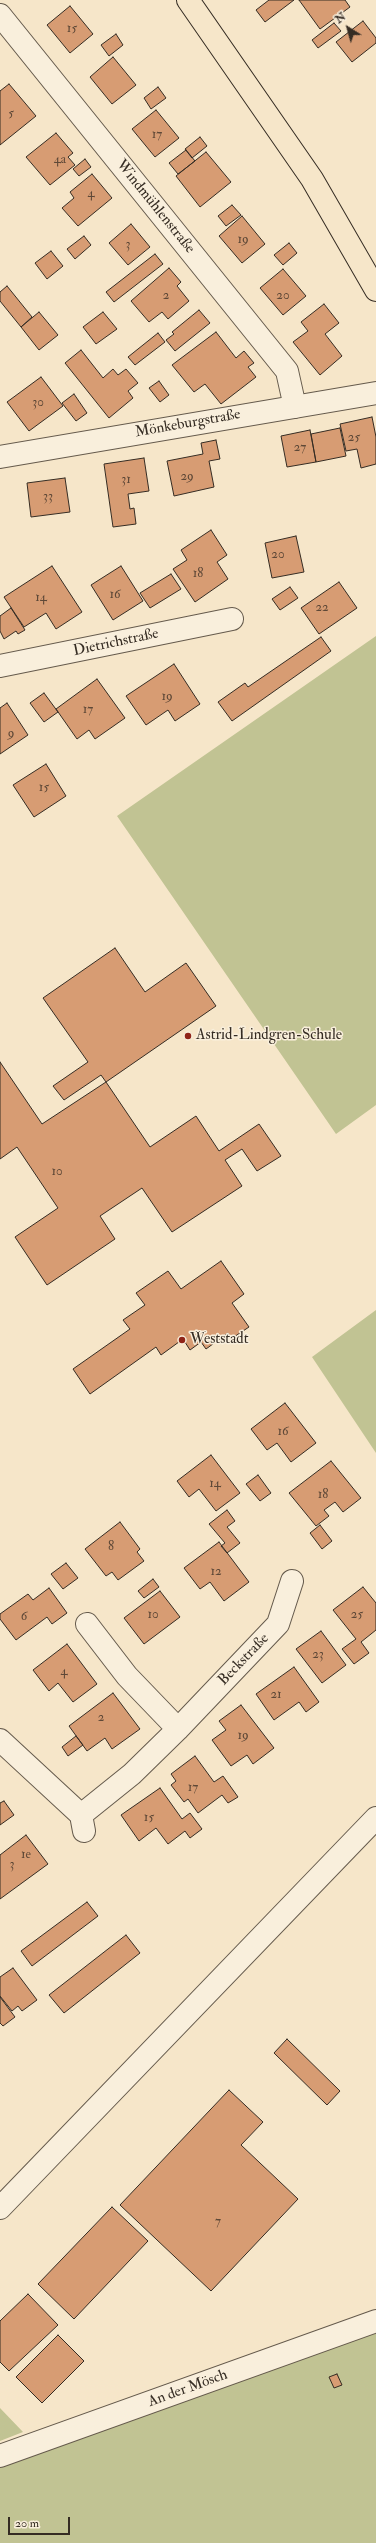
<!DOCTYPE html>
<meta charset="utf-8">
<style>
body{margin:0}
#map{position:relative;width:376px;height:2543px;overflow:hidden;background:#f6e6c9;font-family:"IM FELL Double Pica",serif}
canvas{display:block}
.north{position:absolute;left:328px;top:8px;width:40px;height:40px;-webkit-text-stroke:3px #f9efdc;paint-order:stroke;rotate:323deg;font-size:11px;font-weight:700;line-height:16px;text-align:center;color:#352c23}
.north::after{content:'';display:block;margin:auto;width:14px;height:18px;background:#352c23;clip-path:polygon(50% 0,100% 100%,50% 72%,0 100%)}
.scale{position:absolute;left:8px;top:2517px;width:62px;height:18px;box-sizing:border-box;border:2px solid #352c23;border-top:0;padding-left:5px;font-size:12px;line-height:14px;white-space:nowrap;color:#352c23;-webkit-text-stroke:3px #f9efdc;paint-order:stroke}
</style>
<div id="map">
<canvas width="376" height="2543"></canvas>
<div class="north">N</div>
<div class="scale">20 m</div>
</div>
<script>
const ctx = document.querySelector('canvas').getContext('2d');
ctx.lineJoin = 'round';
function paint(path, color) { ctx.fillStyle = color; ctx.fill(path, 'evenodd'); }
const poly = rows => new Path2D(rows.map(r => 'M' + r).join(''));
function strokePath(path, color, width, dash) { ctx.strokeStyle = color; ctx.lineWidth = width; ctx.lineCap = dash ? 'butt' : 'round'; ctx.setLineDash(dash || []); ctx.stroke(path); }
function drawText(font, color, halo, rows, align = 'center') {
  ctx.font = font + ' "IM FELL Double Pica",serif'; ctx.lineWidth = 3; ctx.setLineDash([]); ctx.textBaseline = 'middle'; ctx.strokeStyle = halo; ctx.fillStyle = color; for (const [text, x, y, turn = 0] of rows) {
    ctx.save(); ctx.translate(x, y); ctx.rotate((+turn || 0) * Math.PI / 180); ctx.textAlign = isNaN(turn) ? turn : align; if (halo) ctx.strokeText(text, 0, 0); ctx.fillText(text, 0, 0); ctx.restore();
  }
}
paint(poly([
 [376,636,376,1105,336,1134,117,816],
 [376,1310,376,1453,312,1357],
 [376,2328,376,2543,0,2543,0,2466],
 [0,2408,23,2432,0,2441]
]), '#c1c393');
const building = poly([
 [269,0,294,0,265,22,256,10,269,0],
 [299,0,345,0,350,7,320,29,299,0],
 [70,6,93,34,70,53,47,25,70,6],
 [363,21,376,38,376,43,352,62,336,42,363,21],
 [334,23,341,31,318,48,312,40,334,23],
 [116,34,123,45,109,56,101,45,116,34],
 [113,57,136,85,112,104,90,77,113,57],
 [9,84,36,116,0,145,0,91,9,84],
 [158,87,166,98,151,109,144,98,158,87],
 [156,110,179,138,155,157,132,129,156,110],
 [56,133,73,153,68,157,75,165,50,185,26,157,56,133],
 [200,137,207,146,192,158,185,149,200,137],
 [186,150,195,161,178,174,169,163,186,150],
 [206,152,231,182,200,207,176,176,206,152],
 [85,159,91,167,79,176,73,169,85,159],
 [92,174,112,198,78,226,62,208,74,198,70,192,92,174],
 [232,205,241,215,226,226,218,216,232,205],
 [242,216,265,244,242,263,219,236,242,216],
 [131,224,150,247,128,265,109,243,131,224],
 [84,236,91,245,75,259,67,249,84,236],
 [289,243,297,253,283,265,274,255,289,243],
 [51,251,63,266,47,279,35,263,51,251],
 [155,254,163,264,114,302,106,292,155,254],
 [169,268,181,282,177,286,189,301,168,319,162,312,149,322,131,301,169,268],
 [283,269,306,296,283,315,260,288,283,269],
 [7,286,32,317,21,327,0,301,0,292,7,286],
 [324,304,339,323,325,334,342,356,320,375,293,342,308,331,301,322,324,304],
 [199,310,210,323,175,351,166,340,174,334,172,332,199,310],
 [39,312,58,335,39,350,21,327,39,312],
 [103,312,117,329,96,344,83,327,103,312],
 [216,332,236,358,244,351,254,363,248,367,256,377,221,404,205,384,194,392,172,365,216,332],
 [158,333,165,342,135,365,128,357,158,333],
 [81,350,103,378,113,369,118,375,126,369,138,383,128,391,133,398,109,418,65,363,81,350],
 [41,377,63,406,29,431,7,402,41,377],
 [159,381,169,395,160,402,149,388,159,381],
 [74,394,87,413,76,421,62,403,74,394],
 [372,417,376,437,376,464,361,468,357,449,346,451,340,424,372,417],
 [340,428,346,456,316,462,311,434,340,428],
 [310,430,316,462,287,467,281,436,310,430],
 [216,440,220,459,209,461,214,487,174,496,167,461,203,454,201,443,216,440],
 [144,458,149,491,128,494,130,509,134,508,136,524,113,527,104,464,144,458],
 [65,478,70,512,31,517,27,483,65,478],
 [211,530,227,555,217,562,228,579,195,602,173,569,187,560,181,550,211,530],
 [296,536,304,572,272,578,265,543,296,536],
 [52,566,82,612,56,629,46,613,24,627,4,597,52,566],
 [121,566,143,601,113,620,91,585,121,566],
 [171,574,181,589,150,608,140,593,171,574],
 [339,582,357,608,319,634,301,608,339,582],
 [290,587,298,598,280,610,272,599,290,587],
 [11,608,25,630,18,634,16,631,4,639,0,631,0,616,11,608],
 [321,637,331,651,232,721,218,702,245,683,248,687,321,637],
 [174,664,200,704,175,721,168,710,146,725,126,696,174,664],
 [97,679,125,718,95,739,89,730,77,739,56,709,97,679],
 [44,693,58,712,44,722,30,703,44,693],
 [7,703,28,735,0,754,0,708,7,703],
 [46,764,66,796,34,817,13,785,46,764],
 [115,948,145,992,186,963,216,1006,106,1082,101,1075,64,1100,53,1086,88,1062,43,998,115,948],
 [0,1062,42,1124,106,1082,150,1147,196,1116,219,1151,259,1124,281,1156,257,1171,242,1149,225,1160,242,1186,172,1232,142,1188,100,1216,115,1239,47,1285,15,1237,58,1208,17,1147,0,1159,0,1062],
 [221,1261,244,1294,232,1303,249,1327,231,1339,228,1333,206,1349,201,1342,190,1350,183,1339,161,1355,156,1347,90,1394,73,1369,130,1329,123,1320,145,1305,136,1293,168,1271,181,1289,221,1261],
 [285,1403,316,1443,291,1462,277,1443,267,1450,251,1429,285,1403],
 [211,1455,240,1493,216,1511,199,1489,189,1497,177,1481,211,1455],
 [331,1461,361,1498,343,1512,335,1502,324,1510,329,1516,316,1526,289,1493,331,1461],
 [258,1475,271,1493,260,1501,246,1484,258,1475],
 [227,1510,235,1521,227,1527,240,1543,227,1553,221,1546,225,1543,209,1524,227,1510],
 [120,1522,140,1549,137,1552,144,1561,118,1580,112,1572,106,1576,85,1549,120,1522],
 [320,1525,332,1541,322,1549,310,1533,320,1525],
 [219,1542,249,1582,224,1601,210,1582,200,1589,184,1568,219,1542],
 [66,1563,78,1578,63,1589,51,1574,66,1563],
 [153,1579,159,1587,144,1598,138,1591,153,1579],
 [363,1587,376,1603,376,1630,361,1642,369,1653,354,1664,342,1649,356,1639,333,1610,363,1587],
 [49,1588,67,1613,52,1624,47,1617,16,1640,0,1619,0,1614,28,1594,33,1600,49,1588],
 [160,1591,180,1617,144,1644,124,1618,160,1591],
 [321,1631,346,1665,322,1683,296,1649,321,1631],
 [67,1644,97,1684,73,1702,58,1683,49,1691,33,1670,67,1644],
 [294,1667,319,1702,306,1712,299,1702,274,1720,256,1694,294,1667],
 [113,1693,140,1729,112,1749,105,1738,87,1751,69,1726,113,1693],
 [241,1705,274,1748,253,1764,247,1755,231,1766,212,1740,226,1730,219,1721,241,1705],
 [76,1736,83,1745,68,1756,62,1747,76,1736],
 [195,1756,214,1782,223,1776,238,1797,228,1803,222,1795,198,1813,188,1799,184,1802,171,1785,176,1781,171,1774,195,1756],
 [160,1788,182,1819,190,1813,202,1829,190,1838,185,1831,168,1844,156,1828,139,1841,121,1815,160,1788],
 [4,1801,14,1815,0,1825,0,1803,4,1801],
 [26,1835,48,1864,0,1899,0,1855,26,1835],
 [87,1902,98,1916,32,1966,21,1951,87,1902],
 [126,1935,140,1953,64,2013,49,1995,126,1935],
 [13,1968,37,2000,22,2011,18,2006,12,2011,0,1996,0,1977,13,1968],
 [0,1997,15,2017,3,2026,0,2023,0,1997],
 [287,2039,340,2091,327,2105,274,2053,287,2039],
 [229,2090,263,2122,241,2145,298,2199,211,2291,120,2205,229,2090],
 [112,2207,148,2241,74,2319,38,2284,112,2207],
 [28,2294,58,2325,9,2371,0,2362,0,2321,28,2294],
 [58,2335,84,2361,42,2403,16,2377,58,2335],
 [337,2374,342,2385,334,2388,329,2377,337,2374]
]);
paint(building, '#d79c73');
strokePath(building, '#352c23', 1);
const minor = poly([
 [0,15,287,371,295,407],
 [0,457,376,393],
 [0,666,232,619],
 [87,1624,127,1676,178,1729],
 [0,1740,81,1815,84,1831],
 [81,1815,132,1774,178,1729,278,1624,292,1581],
 [0,2208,376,1818],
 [0,2456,376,2321]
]);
const major = poly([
 [188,0,312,179,376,290]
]);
strokePath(minor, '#655a4c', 24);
strokePath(major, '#352c23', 24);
strokePath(minor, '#f9efdc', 22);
strokePath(major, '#f6e6c9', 22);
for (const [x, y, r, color] of [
 [188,1036,4,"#8f2418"],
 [182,1340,4,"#8f2418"]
]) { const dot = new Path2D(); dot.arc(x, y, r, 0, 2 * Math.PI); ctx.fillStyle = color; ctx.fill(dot); strokePath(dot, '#f9efdc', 1.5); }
drawText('13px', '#5e4837', null, [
 ["15",72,29],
 ["5",11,114],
 ["17",157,135],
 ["4a",60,160],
 ["4",91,194],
 ["19",243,240],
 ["3",128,245],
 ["2",166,296],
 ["20",283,296],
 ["30",38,403],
 ["25",354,438],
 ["27",300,448],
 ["29",187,477],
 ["31",126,480],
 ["33",48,497],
 ["20",278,555],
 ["18",198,574],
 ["16",115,595],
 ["14",41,598],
 ["22",322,608],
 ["19",167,697],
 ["17",88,710],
 ["9",11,734],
 ["15",44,788],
 ["10",57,1172],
 ["16",283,1432],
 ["14",215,1484],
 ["18",323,1495],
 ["8",111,1547],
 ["12",216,1572],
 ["10",153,1615],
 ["25",357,1615],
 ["6",24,1617],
 ["23",318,1655],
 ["4",64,1672],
 ["21",276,1695],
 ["2",101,1718],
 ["19",243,1736],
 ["17",193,1788],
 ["15",149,1818],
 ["1e",26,1855],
 ["3",12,1865],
 ["7",218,2222]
]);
drawText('15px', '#352c23', '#f9efdc', [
 ["Windmühlenstraße",155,207,51],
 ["Mönkeburgstraße",188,424,-10],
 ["Dietrichstraße",116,643,-12],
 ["Beckstraße",244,1660,-46],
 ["An der Mösch",188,2389,-20]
]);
drawText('15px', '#352c23', '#f9efdc', [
 ["Astrid-Lindgren-Schule",196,1036],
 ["Weststadt",190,1340]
], 'left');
</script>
